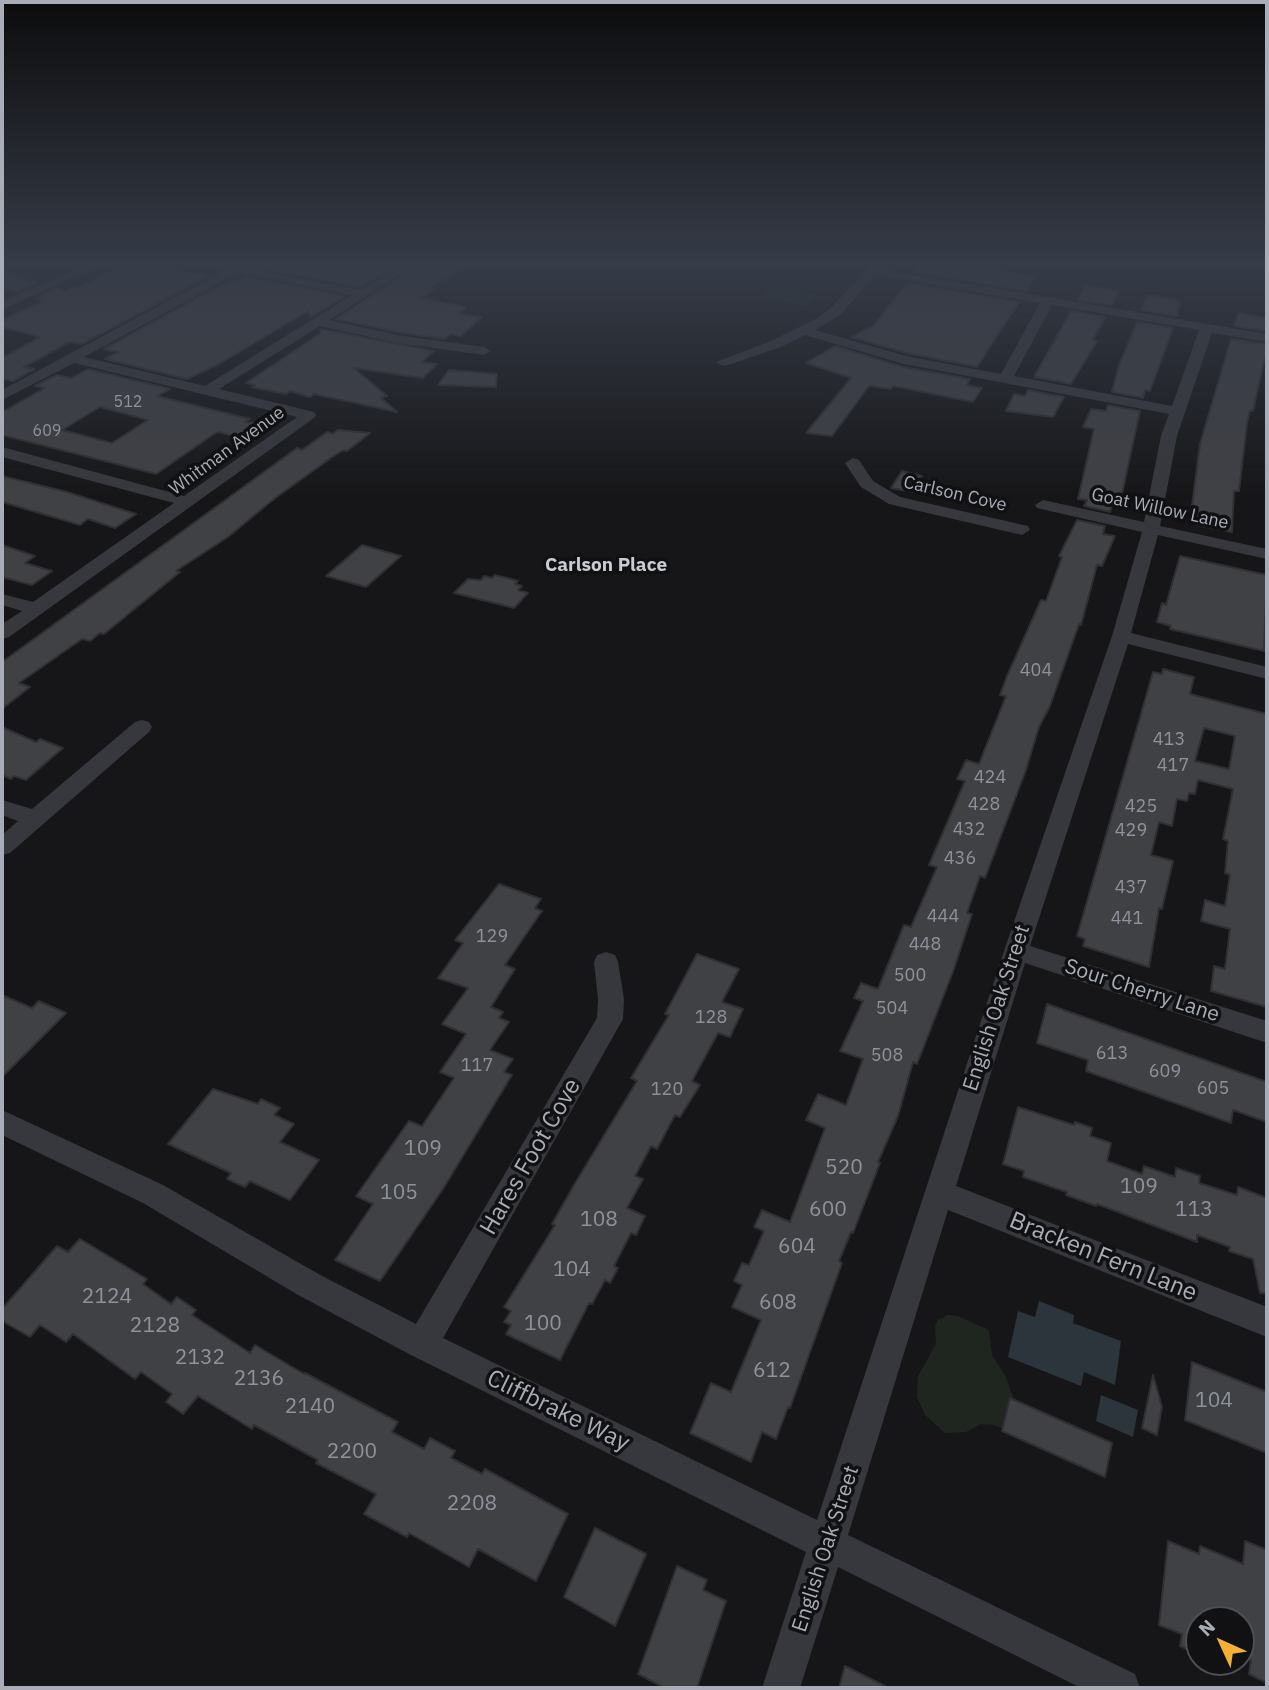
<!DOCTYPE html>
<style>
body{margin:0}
#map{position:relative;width:1269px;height:1690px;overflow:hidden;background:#161618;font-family:"IBM Plex Sans",sans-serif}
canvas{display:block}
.frame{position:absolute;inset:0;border:4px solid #a8adb8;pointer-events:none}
.north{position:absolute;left:1185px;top:1606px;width:70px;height:70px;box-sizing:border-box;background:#111113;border:2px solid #4d4f55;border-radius:50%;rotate:315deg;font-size:19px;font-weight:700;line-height:28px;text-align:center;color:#a8adb8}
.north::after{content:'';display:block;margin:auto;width:24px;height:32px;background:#f2b134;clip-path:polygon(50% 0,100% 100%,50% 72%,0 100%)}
</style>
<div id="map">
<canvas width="1269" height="1690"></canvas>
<div class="frame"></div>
<div class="north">N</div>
</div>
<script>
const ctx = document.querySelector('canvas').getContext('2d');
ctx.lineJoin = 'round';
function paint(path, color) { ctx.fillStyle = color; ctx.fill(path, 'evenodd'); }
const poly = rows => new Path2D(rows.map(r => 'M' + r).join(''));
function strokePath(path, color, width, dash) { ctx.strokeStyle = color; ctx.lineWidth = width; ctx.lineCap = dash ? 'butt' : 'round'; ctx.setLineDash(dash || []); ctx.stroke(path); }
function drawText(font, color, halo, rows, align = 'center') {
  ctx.font = font + ' "IBM Plex Sans",sans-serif'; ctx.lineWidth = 7; ctx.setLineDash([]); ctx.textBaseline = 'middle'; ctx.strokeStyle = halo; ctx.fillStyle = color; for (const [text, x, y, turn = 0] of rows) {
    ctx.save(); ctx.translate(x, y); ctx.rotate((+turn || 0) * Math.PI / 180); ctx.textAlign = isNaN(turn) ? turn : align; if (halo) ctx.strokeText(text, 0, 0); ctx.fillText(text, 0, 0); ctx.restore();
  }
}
paint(poly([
 [773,287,818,295,808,306,762,297],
 [948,1315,957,1316,989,1330,992,1355,1005,1375,1014,1400,1010,1399,1003,1429,994,1425,981,1424,966,1432,945,1433,925,1415,917,1397,918,1376,936,1344,935,1326,938,1320]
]), '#1e261f');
paint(poly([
 [1039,1301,1074,1315,1073,1323,1121,1341,1115,1385,1084,1372,1081,1386,1008,1357,1018,1311,1035,1317],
 [1101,1395,1138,1410,1133,1437,1096,1421]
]), '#2c353c');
const building = poly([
 [124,264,209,276,82,344,71,342,64,345,24,367,35,369,13,381,2,379,2,358,40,337,2,327,2,320,44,301,35,298,56,288,65,291,84,285,124,264],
 [271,264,399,264,360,287,262,268,271,264],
 [419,264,469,264,430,288,435,289,421,298,466,307,459,314,482,317,461,336,450,334,445,339,397,332,336,319,419,264],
 [922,264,980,268,1035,277,1026,291,915,272,922,264],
 [2,271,38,283,17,292,2,287,2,271],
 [245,277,345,296,311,317,308,311,219,364,187,379,105,359,118,352,104,349,231,280,238,281,245,277],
 [907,283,1019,302,977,367,907,353,851,337,873,326,907,283],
 [1085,285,1106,289,1119,291,1112,305,1078,300,1085,285],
 [1147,295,1177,300,1180,302,1177,316,1141,310,1147,295],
 [1071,311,1105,317,1093,340,1097,341,1071,384,1034,377,1071,311],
 [1238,313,1267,318,1267,331,1234,326,1238,313],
 [1137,322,1173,328,1150,391,1145,390,1143,398,1112,392,1119,365,1137,322],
 [320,329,434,351,422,362,437,364,423,378,354,368,387,396,381,398,397,412,314,394,310,397,290,391,286,394,252,387,255,385,246,383,321,333,320,329],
 [1231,339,1267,344,1267,357,1265,356,1253,411,1250,410,1247,423,1239,491,1234,491,1232,532,1196,525,1197,523,1190,521,1200,444,1231,339],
 [835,346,903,367,970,379,967,385,982,388,973,402,893,386,891,389,869,386,832,436,806,433,851,378,806,363,835,346],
 [88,369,170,389,157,396,250,419,245,422,267,424,244,439,219,432,214,434,156,474,2,435,2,412,45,388,35,386,57,375,72,378,88,369],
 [100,407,148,420,112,443,62,430,100,407],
 [449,370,497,374,496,387,438,385,449,370],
 [1028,390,1064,397,1053,417,1006,411,1014,394,1025,396,1028,390],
 [1108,405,1140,411,1123,489,1120,499,1116,498,1113,501,1110,512,1084,506,1087,500,1078,499,1094,429,1083,427,1091,409,1106,411,1108,405],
 [338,430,370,433,347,451,343,450,332,457,274,499,228,537,176,571,180,572,104,634,100,633,90,641,82,639,19,683,30,687,2,709,2,662,297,448,302,450,327,432,333,434,338,430],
 [902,471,922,476,913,492,891,488,902,471],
 [2,476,67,492,136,514,115,528,88,519,80,525,2,502,2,476],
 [1077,520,1105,526,1103,534,1115,536,1102,566,1097,565,1081,625,1079,624,1050,706,1039,727,1026,770,985,878,980,876,967,913,972,914,954,969,917,1064,913,1062,898,1116,878,1162,880,1163,853,1233,851,1232,839,1261,842,1263,790,1408,788,1407,776,1439,762,1432,751,1462,690,1433,711,1383,731,1392,761,1320,732,1307,742,1285,734,1281,742,1263,749,1265,764,1231,754,1227,762,1210,790,1222,825,1128,806,1120,818,1094,846,1105,863,1059,840,1051,863,1001,854,998,861,983,878,989,904,925,911,927,937,867,929,865,965,781,957,779,966,760,979,764,1006,696,1000,695,1007,676,1041,600,1046,601,1062,557,1059,556,1077,520],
 [2,545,35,556,25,563,52,571,32,585,2,577,2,545],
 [362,545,401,556,366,587,326,576,362,545],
 [1180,556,1267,575,1264,651,1170,629,1171,626,1157,622,1162,603,1166,605,1180,556],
 [495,575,518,581,515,584,522,586,518,590,528,593,514,608,454,593,468,579,481,580,484,576,492,578,495,575],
 [1163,669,1194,677,1190,694,1267,714,1267,1007,1211,991,1214,966,1225,969,1230,929,1201,921,1205,900,1225,906,1230,875,1225,873,1228,841,1223,839,1233,789,1198,780,1195,794,1189,793,1187,801,1177,799,1172,826,1159,822,1151,855,1173,861,1162,909,1159,908,1149,967,1083,946,1085,939,1077,936,1153,672,1162,674,1163,669],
 [1204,728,1235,736,1229,769,1195,761,1204,728],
 [2,727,36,742,40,739,63,748,26,780,14,776,11,779,2,775,2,727],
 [499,884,541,899,535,908,542,911,505,965,515,969,491,1007,503,1012,499,1018,509,1022,490,1050,513,1059,504,1072,512,1075,443,1189,380,1281,335,1260,373,1204,356,1196,409,1121,422,1126,454,1078,440,1072,466,1034,442,1024,468,988,438,978,463,943,455,940,499,884],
 [697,954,739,969,722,1002,743,1009,730,1037,718,1033,692,1081,700,1085,680,1117,675,1115,657,1149,651,1146,635,1176,643,1179,627,1208,645,1216,636,1235,631,1233,614,1266,618,1268,610,1283,605,1280,592,1304,589,1303,560,1360,506,1334,511,1325,504,1322,511,1311,504,1307,555,1225,552,1224,574,1185,637,1081,631,1078,669,1015,665,1014,697,954],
 [2,995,32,1008,39,1001,66,1013,2,1077,2,995],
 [1047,1004,1267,1082,1267,1122,1233,1110,1231,1123,1086,1071,1088,1060,1037,1043,1047,1004],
 [213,1089,258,1104,261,1099,280,1108,274,1115,294,1124,280,1142,319,1160,290,1200,250,1181,245,1187,227,1179,231,1173,168,1144,213,1089],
 [1018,1107,1074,1125,1075,1122,1092,1128,1090,1136,1111,1143,1107,1161,1142,1174,1144,1166,1175,1177,1176,1168,1200,1176,1199,1183,1237,1195,1238,1187,1267,1198,1267,1293,1260,1293,1253,1259,1229,1251,1230,1247,1197,1235,1197,1242,1097,1204,1096,1206,1066,1195,1067,1192,1023,1177,1024,1171,1003,1164,1018,1107],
 [80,1239,147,1279,143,1284,171,1304,177,1297,196,1310,192,1315,250,1353,255,1345,304,1374,305,1373,398,1422,392,1432,424,1449,430,1438,455,1451,451,1458,482,1474,485,1469,568,1514,536,1581,478,1549,469,1567,409,1533,407,1537,364,1514,376,1494,316,1463,318,1460,254,1425,252,1429,198,1396,183,1414,166,1402,172,1394,141,1372,135,1379,73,1334,66,1342,40,1325,30,1337,2,1321,2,1309,57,1246,68,1252,80,1239],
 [1192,1362,1267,1392,1267,1453,1185,1420,1192,1362],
 [1153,1375,1162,1407,1157,1435,1142,1428,1153,1375],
 [1010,1398,1112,1443,1105,1477,1002,1431,1010,1398],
 [595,1528,646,1554,615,1626,564,1597,595,1528],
 [1168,1541,1199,1554,1200,1546,1243,1564,1245,1541,1267,1550,1267,1683,1249,1674,1251,1660,1241,1656,1241,1620,1199,1620,1199,1654,1180,1646,1182,1634,1159,1625,1168,1541],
 [677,1566,707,1580,703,1590,726,1601,697,1688,665,1688,638,1674,677,1566],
 [845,1666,889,1688,839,1688,845,1666]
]);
paint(building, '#404145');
strokePath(building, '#303034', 2);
paint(poly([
 [88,264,103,264,2,310,2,301,88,264],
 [202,264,252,264,248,268,361,290,403,264,417,264,329,320,397,335,484,347,491,351,484,355,397,343,320,326,219,389,314,412,316,415,314,418,9,637,2,639,2,624,22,611,2,605,2,594,33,602,174,503,2,457,2,447,184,496,297,417,74,363,2,400,2,390,224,271,202,264],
 [238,273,352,295,205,386,84,357,238,273],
 [872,264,884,264,880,269,1267,334,1267,342,1212,333,1177,436,1160,526,1267,549,1267,559,1158,535,1131,633,1267,667,1267,679,1128,644,1030,946,1267,1021,1267,1043,1025,963,956,1186,1267,1307,1267,1337,948,1210,848,1535,1135,1674,1140,1688,1081,1688,838,1567,800,1688,762,1688,806,1552,411,1355,300,1296,143,1203,2,1135,2,1110,163,1185,322,1276,416,1324,597,1018,598,999,594,962,597,955,606,952,615,955,618,962,624,999,623,1019,443,1338,817,1520,1004,951,1112,636,1142,532,1037,508,1035,505,1043,500,1144,522,1161,436,1169,414,904,364,805,335,781,347,728,365,723,366,716,362,771,341,814,320,831,308,872,264],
 [875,275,1040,303,1001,374,906,356,815,330,841,314,875,275],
 [1052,305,1199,330,1172,406,1014,376,1052,305],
 [853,458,859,460,873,481,900,497,1028,526,1030,530,1022,535,889,504,861,487,845,463,853,458],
 [142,720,149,722,152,727,149,732,10,853,2,855,2,835,18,821,2,815,2,800,32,809,135,722,142,720]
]), '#37383d');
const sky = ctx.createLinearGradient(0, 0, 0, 500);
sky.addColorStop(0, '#0c0c0d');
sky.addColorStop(0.53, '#363c48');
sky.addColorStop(1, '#363c4800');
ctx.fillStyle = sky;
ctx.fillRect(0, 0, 1269, 500);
drawText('16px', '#8e929b', null, [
 ["512",128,402],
 ["609",47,431]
]);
drawText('18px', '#a8adb8', '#111113', [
 ["Whitman Avenue",227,451,-36],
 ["Carlson Cove",955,494,13],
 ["Goat Willow Lane",1160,509,12]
]);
drawText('18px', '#8e929b', null, [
 ["404",1036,671],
 ["413",1169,740],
 ["417",1173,766],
 ["424",990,778],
 ["428",984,805],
 ["425",1141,807],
 ["432",969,830],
 ["429",1131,831],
 ["436",960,859],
 ["437",1131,888],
 ["444",943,917],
 ["441",1127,919],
 ["129",492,937],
 ["448",925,945],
 ["500",910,976],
 ["504",892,1009],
 ["128",711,1018],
 ["613",1112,1054],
 ["508",887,1056],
 ["117",477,1066],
 ["609",1165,1072],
 ["605",1213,1089],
 ["120",667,1090]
]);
drawText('bold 19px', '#c9ccd4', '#111113', [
 ["Carlson Place",606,566]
]);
drawText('21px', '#a8adb8', '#111113', [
 ["Sour Cherry Lane",1142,991,18],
 ["English Oak Street",997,1008,-72],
 ["English Oak Street",826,1549,-72]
]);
drawText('21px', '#8e929b', null, [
 ["109",423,1149],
 ["520",844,1168],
 ["109",1139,1187],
 ["105",399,1193],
 ["600",828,1210],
 ["113",1194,1210],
 ["108",599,1220],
 ["604",797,1247],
 ["104",572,1270],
 ["2124",107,1297],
 ["608",778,1303],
 ["100",543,1324],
 ["2128",155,1326],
 ["2132",200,1358],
 ["612",772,1371],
 ["2136",259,1379],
 ["104",1214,1401],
 ["2140",310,1407],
 ["2200",352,1452],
 ["2208",472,1504]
]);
drawText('24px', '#a8adb8', '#111113', [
 ["Hares Foot Cove",531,1157,-60],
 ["Bracken Fern Lane",1103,1257,22],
 ["Cliffbrake Way",558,1411,26]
]);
</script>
